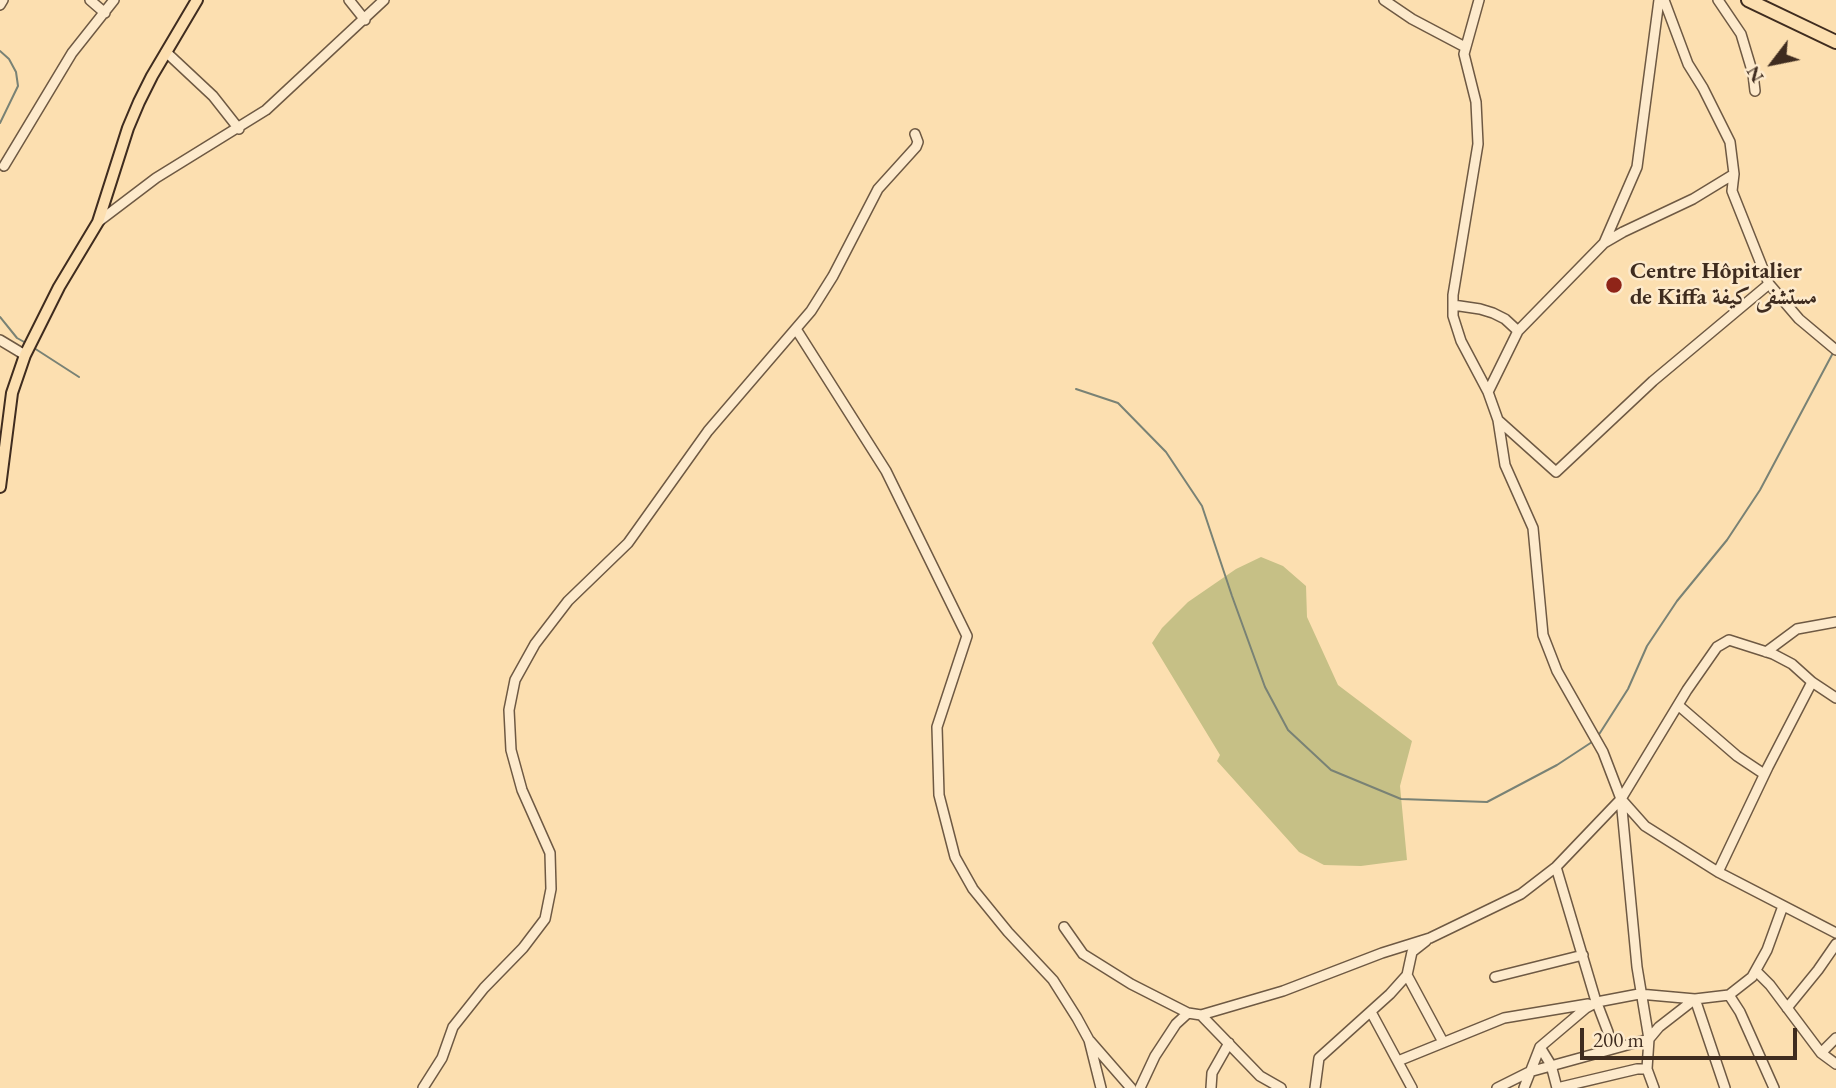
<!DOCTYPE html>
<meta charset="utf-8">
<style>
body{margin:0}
#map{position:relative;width:1836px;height:1088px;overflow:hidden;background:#fcdfb0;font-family:"EB Garamond",serif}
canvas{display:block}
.north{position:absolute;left:1738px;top:28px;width:70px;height:70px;-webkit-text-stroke:5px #fdeacc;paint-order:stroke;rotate:238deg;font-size:19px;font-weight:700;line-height:28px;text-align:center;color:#3f2c1f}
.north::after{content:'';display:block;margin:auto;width:24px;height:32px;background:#3f2c1f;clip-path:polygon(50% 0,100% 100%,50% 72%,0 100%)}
.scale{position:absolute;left:1580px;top:1028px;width:217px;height:32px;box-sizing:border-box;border:4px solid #3f2c1f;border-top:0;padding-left:9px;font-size:21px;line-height:24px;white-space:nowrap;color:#3f2c1f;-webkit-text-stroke:5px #fdeacc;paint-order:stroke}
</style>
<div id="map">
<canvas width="1836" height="1088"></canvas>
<div class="north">N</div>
<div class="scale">200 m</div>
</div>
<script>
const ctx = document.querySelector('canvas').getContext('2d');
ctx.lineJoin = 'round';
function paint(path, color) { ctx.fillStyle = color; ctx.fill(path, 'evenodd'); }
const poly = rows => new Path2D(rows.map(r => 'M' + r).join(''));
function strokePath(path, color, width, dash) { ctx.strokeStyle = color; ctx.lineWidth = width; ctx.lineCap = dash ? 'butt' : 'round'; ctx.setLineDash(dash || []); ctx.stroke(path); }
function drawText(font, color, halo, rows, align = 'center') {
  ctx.font = font + ' "EB Garamond",Amiri,serif'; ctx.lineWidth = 5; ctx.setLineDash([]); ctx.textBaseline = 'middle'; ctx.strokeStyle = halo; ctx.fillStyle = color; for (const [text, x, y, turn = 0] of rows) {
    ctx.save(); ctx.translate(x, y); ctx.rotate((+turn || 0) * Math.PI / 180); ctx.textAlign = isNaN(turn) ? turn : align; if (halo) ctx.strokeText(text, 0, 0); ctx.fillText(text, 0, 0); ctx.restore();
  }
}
paint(poly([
 [1261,557,1283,566,1306,586,1307,617,1338,685,1412,741,1400,786,1407,860,1361,866,1324,865,1299,852,1217,761,1220,755,1152,643,1162,628,1188,602,1236,569]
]), '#c6c086');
strokePath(poly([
 [0,51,9,59,16,72,18,86,0,123],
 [0,317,17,338,26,343],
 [34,348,79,377],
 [1076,389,1118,403,1166,452,1202,506,1232,596,1265,687,1288,730,1331,770,1401,799,1487,802,1557,765,1592,742],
 [1598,736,1628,689,1647,646,1677,601,1727,540,1760,490,1834,351]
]), '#798275', 2);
const minor = poly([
 [90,0,105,13],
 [349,0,365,20],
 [1384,0,1412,19,1465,47],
 [1479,0,1464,54,1476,102,1478,144,1453,295,1453,316,1461,341,1488,392,1498,420,1505,465,1533,528,1543,635,1557,671,1603,752,1621,799,1637,967,1649,1039,1647,1069,1654,1088],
 [1664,0,1688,64,1703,88,1730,142,1734,174,1732,191,1769,284,1799,319,1836,350],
 [1718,0,1741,34,1753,74,1755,91],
 [0,5,3,0],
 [166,52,213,96,239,129],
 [4,166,72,53,114,0],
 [98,222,156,178,266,110,384,0],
 [1604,243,1637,167,1659,0],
 [1453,305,1480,309,1493,313,1505,319,1518,331],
 [796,329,886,471,967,636,937,727,939,795,955,857,973,889,1008,932,1053,980,1077,1018,1089,1040,1101,1088],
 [0,340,25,355],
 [1488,392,1518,331,1604,243,1623,232,1693,199,1734,174],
 [1498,420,1556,472,1653,381,1769,284],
 [1766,652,1797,629,1836,622],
 [1678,705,1737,756,1764,774],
 [1621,799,1645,826,1718,872,1836,933],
 [1556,867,1595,998,1608,1032,1611,1049],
 [1718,872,1768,767,1812,682],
 [1064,927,1083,954,1131,984,1188,1013,1201,1015,1260,1076,1281,1088],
 [1756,971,1770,985,1821,1053,1836,1064],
 [1407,975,1443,1042],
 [1495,977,1583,955],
 [1729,995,1740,1012,1774,1088],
 [1787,1008,1818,970,1836,944],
 [1371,1012,1412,1088],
 [1201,1015,1283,991,1382,953,1430,938,1521,894,1556,867,1621,799,1687,690,1717,647,1729,640,1773,654,1792,664,1812,682,1836,698],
 [1090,1041,1131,1088],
 [1540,1047,1551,1065,1557,1088],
 [1821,1053,1836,1038],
 [1398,1061,1504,1018,1588,1004],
 [423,1088,442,1058,453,1027,484,988,523,948,545,919,551,889,550,853,522,790,511,750,509,710,515,680,535,644,568,601,628,543,708,431,811,311,833,276,878,189,916,147,918,142,915,134],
 [1140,1088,1155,1056,1176,1024,1188,1013],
 [1211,1088,1212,1073,1229,1043],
 [1315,1088,1319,1058,1390,994,1407,975,1412,952,1426,941],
 [1497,1088,1529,1072,1649,1039,1659,1027,1695,999,1725,1088],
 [1524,1088,1540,1047,1586,1008,1597,1002,1639,994,1695,999,1729,995,1752,977,1767,950,1783,906],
 [1557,1088,1637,1069,1647,1069]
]);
const major = poly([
 [0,487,12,393,25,355,59,287,98,222,128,128,139,102,152,76,197,0]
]);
const highway = poly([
 [1748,0,1836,42]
]);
strokePath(minor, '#6e5943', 12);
strokePath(major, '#3f2c1f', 14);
strokePath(highway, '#3f2c1f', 16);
strokePath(minor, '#fdeacc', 9);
strokePath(major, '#fcdfb0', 10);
strokePath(highway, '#fcdfb0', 12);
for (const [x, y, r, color] of [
 [1614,285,9,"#8f2418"]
]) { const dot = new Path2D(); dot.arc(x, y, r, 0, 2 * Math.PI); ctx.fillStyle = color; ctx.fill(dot); strokePath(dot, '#fdeacc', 2.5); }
drawText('bold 23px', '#3f2c1f', '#fdeacc', [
 ["Centre Hôpitalier",1630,272],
 ["de Kiffa مستشفى كيفة",1630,298]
], 'left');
</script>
